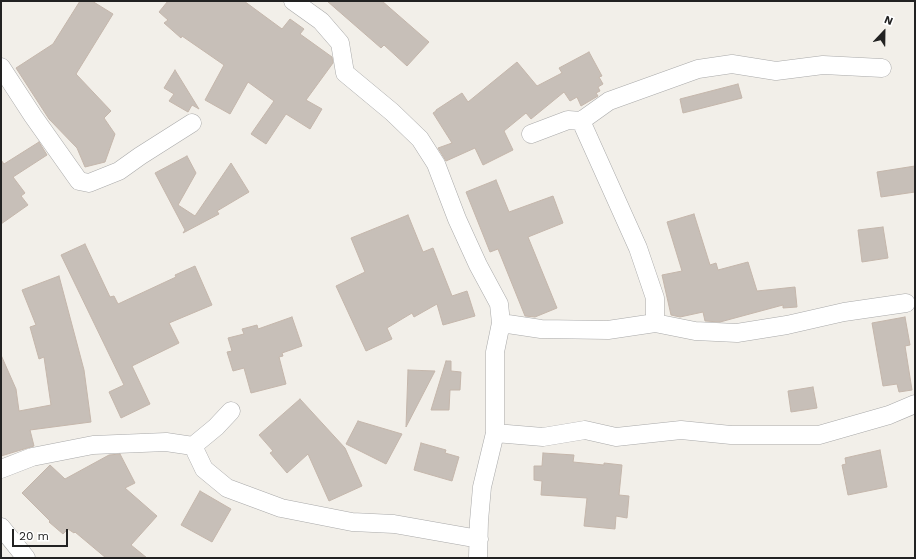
<!DOCTYPE html>
<style>
body{margin:0}
#map{position:relative;width:916px;height:559px;overflow:hidden;background:#f2efe9;font-family:"Work Sans",sans-serif}
canvas{display:block}
.frame{position:absolute;inset:0;border:2px solid #222;pointer-events:none}
.north{position:absolute;left:864px;top:12px;width:40px;height:40px;-webkit-text-stroke:3px #fff;paint-order:stroke;rotate:22deg;font-size:11px;font-weight:700;line-height:16px;text-align:center;color:#222}
.north::after{content:'';display:block;margin:auto;width:14px;height:18px;background:#222;clip-path:polygon(50% 0,100% 100%,50% 72%,0 100%)}
.scale{position:absolute;left:12px;top:529px;width:56px;height:18px;box-sizing:border-box;border:2px solid #222;border-top:0;padding-left:5px;font-size:12px;line-height:14px;white-space:nowrap;color:#222;-webkit-text-stroke:3px #fff;paint-order:stroke}
</style>
<div id="map">
<canvas width="916" height="559"></canvas>
<div class="frame"></div>
<div class="north">N</div>
<div class="scale">20 m</div>
</div>
<script>
const ctx = document.querySelector('canvas').getContext('2d');
ctx.lineJoin = 'round';
function paint(path, color) { ctx.fillStyle = color; ctx.fill(path, 'evenodd'); }
const poly = rows => new Path2D(rows.map(r => 'M' + r).join(''));
function strokePath(path, color, width, dash) { ctx.strokeStyle = color; ctx.lineWidth = width; ctx.lineCap = dash ? 'butt' : 'round'; ctx.setLineDash(dash || []); ctx.stroke(path); }
const building = poly([
 [80,1,92,1,113,14,76,74,111,111,104,118,115,134,105,162,85,167,77,148,49,119,16,68,53,44,80,1],
 [168,1,244,1,282,29,290,19,304,29,300,34,332,57,333,63,306,100,322,109,310,129,286,114,266,144,251,134,274,101,248,82,230,114,205,100,224,65,182,36,181,38,164,23,168,20,159,12,168,1],
 [327,1,382,1,429,42,407,66,384,45,381,48,327,1],
 [589,52,602,76,599,77,603,84,598,87,600,91,596,93,598,96,581,106,577,97,570,101,564,92,531,119,526,113,504,131,513,150,483,165,475,148,446,161,438,148,452,143,433,113,436,111,436,110,462,93,468,102,517,62,537,86,562,73,559,68,589,52],
 [175,70,199,109,192,105,188,112,169,101,174,94,164,88,175,70],
 [738,84,742,98,683,113,680,99,738,84],
 [39,142,47,155,13,177,25,193,21,196,28,205,1,224,1,160,4,164,39,142],
 [187,156,196,173,178,205,195,216,231,163,249,192,217,211,219,214,183,233,185,230,155,173,187,156],
 [915,166,915,192,881,197,877,172,915,166],
 [496,180,509,212,553,196,563,223,528,237,557,308,535,317,525,316,498,249,490,252,466,192,496,180],
 [694,214,710,265,716,263,718,270,748,262,757,291,795,287,797,307,783,308,783,305,720,322,705,321,703,312,680,317,671,315,662,275,682,271,667,222,694,214],
 [408,215,423,252,433,248,452,296,467,291,475,316,443,325,437,304,414,317,412,313,387,328,392,339,366,351,336,286,365,272,351,238,408,215],
 [883,227,888,258,862,262,858,230,883,227],
 [85,244,110,297,114,296,118,304,176,277,175,275,195,266,212,305,169,323,179,343,132,366,150,404,121,418,109,392,124,385,61,255,85,244],
 [59,276,84,370,91,422,30,430,34,446,1,456,1,355,16,389,19,411,51,405,44,357,39,359,30,327,36,325,22,290,59,276],
 [292,317,302,346,282,353,283,356,279,357,286,384,251,393,244,368,233,371,227,352,232,351,228,338,244,334,242,329,257,325,258,329,292,317],
 [905,317,910,345,905,346,912,390,899,392,897,384,883,386,872,323,905,317],
 [446,361,451,361,451,371,461,372,460,390,450,390,449,410,431,410,446,361],
 [408,370,435,371,406,427,408,370],
 [813,387,817,408,791,412,788,391,813,387],
 [300,399,345,448,362,486,329,501,308,454,287,473,270,453,273,451,259,435,300,399],
 [358,421,402,434,386,464,346,444,358,421],
 [421,443,446,450,445,453,459,457,452,481,414,470,421,443],
 [880,450,887,487,848,495,842,465,846,464,845,458,880,450],
 [543,453,574,455,573,462,604,465,604,463,622,465,619,495,629,496,627,518,616,516,615,529,584,526,587,498,541,495,542,481,534,480,534,466,542,466,543,453],
 [120,454,135,483,125,488,157,516,131,545,147,558,106,558,75,532,74,533,68,529,63,534,49,522,50,521,22,493,50,465,65,479,109,455,120,454],
 [200,491,231,509,212,542,181,525,200,491]
]);
paint(building, '#c7bfb8');
strokePath(building, '#c4b6ab', 1);
const minor = poly([
 [293,1,321,21,340,43,345,73,392,112,420,139,436,164,457,219,478,265,499,304,501,323,495,352,495,433,482,487,479,521,478,558],
 [1,67,33,116,79,181,89,183,119,171,140,156,192,123],
 [531,134,568,120,581,121],
 [501,323,541,329,608,330,655,323,655,298,638,248,581,121,609,101,698,69,732,64,776,71,823,65,882,68],
 [655,323,695,331,737,333,787,325,844,312,906,303],
 [495,433,543,437,585,430,616,437,681,430,731,435,819,435,889,415,915,404],
 [193,446,204,469,227,488,281,508,352,522,394,524,479,539],
 [1,469,32,457,93,445,166,442,193,446,216,427,231,411],
 [1,527,26,558]
]);
strokePath(minor, '#a9a9a9', 19);
strokePath(minor, '#fff', 18);
</script>
